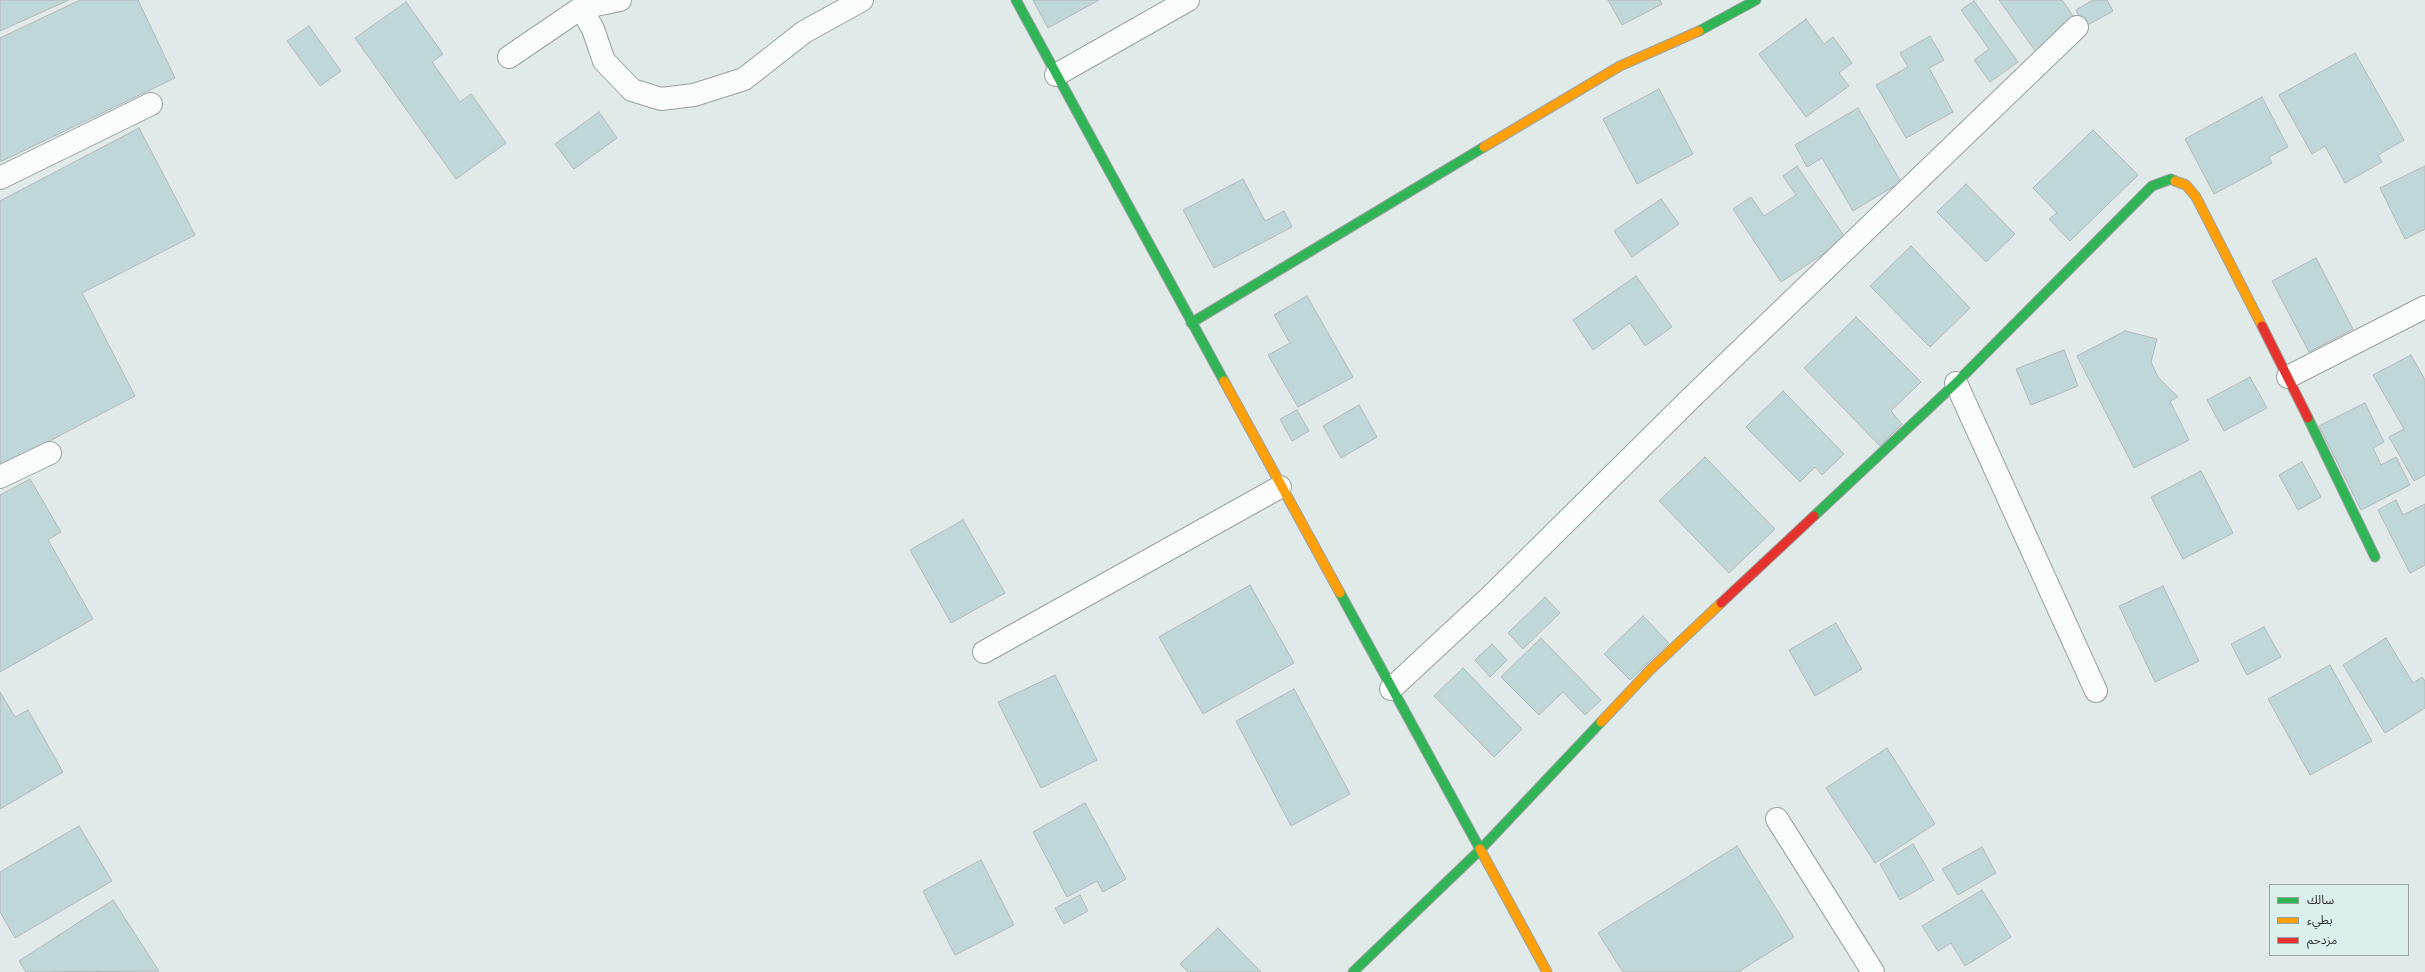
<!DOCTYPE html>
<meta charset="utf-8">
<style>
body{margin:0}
#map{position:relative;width:2425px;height:972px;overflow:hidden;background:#e0eae8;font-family:"Roboto Condensed","Noto Sans Arabic",sans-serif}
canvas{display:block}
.legend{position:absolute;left:2269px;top:884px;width:140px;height:72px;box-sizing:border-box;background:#dbefec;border:1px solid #95a4a2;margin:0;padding:5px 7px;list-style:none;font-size:12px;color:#2d3433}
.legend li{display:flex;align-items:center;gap:8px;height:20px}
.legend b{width:20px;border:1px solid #95a4a2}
</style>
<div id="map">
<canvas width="2425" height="972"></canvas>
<ul class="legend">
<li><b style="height:5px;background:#30b455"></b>سالك</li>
<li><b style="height:5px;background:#ff9f0a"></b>بطيء</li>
<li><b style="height:5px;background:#e5322d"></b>مزدحم</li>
</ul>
</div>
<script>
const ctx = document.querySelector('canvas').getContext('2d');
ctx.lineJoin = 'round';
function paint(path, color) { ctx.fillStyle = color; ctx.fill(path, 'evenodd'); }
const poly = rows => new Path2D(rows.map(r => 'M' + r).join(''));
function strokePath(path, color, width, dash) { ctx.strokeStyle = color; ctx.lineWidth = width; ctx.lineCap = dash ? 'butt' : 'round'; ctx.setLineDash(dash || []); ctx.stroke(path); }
const building = poly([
 [0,0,69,0,0,31,0,0],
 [80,0,138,0,175,78,0,162,0,38,80,0],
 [1033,0,1099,0,1048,28,1033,0],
 [1608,0,1660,0,1662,4,1622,25,1608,0],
 [1999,0,2062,0,2078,23,2036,52,1999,0],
 [2093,0,2107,0,2113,11,2084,27,2076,10,2093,0],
 [1974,1,2018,62,1990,82,1974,60,1989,49,1961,10,1974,1],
 [406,2,443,54,432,62,460,102,471,94,506,143,456,179,355,38,406,2],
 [1806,19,1824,44,1833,37,1852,63,1839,73,1849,86,1806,117,1759,54,1806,19],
 [309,26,341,71,320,86,287,41,309,26],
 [1930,36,1944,60,1929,68,1953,112,1906,138,1876,85,1908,67,1900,53,1930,36],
 [2355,53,2404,140,2378,155,2382,162,2345,183,2325,146,2312,154,2279,95,2355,53],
 [1659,89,1693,154,1637,184,1603,119,1659,89],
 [2262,97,2288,147,2269,157,2272,163,2214,194,2185,139,2262,97],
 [1858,108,1901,182,1853,211,1822,158,1807,167,1795,145,1858,108],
 [599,112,617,138,574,169,555,144,599,112],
 [139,128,195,235,82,293,135,396,0,467,0,201,139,128],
 [2093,130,2138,175,2070,241,2049,219,2057,213,2033,188,2093,130],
 [1797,166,1846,239,1781,282,1733,209,1751,197,1764,216,1796,195,1783,176,1797,166],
 [2425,166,2425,229,2405,239,2380,188,2425,166],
 [1243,179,1265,221,1284,211,1292,227,1214,268,1183,210,1243,179],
 [1966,184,2015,234,1986,262,1937,212,1966,184],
 [1661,199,1679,224,1632,257,1614,231,1661,199],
 [1911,246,1970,308,1930,347,1870,286,1911,246],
 [2316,258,2353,329,2309,352,2272,281,2316,258],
 [1636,276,1672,327,1645,346,1630,323,1593,350,1573,320,1636,276],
 [1307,296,1353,377,1298,407,1268,355,1290,343,1274,315,1307,296],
 [1856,317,1921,382,1891,411,1902,424,1880,446,1804,368,1856,317],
 [2125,331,2157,339,2151,362,2158,377,2178,397,2170,401,2189,440,2134,468,2077,356,2125,331],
 [2064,350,2078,386,2031,405,2016,369,2064,350],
 [2411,355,2425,380,2425,475,2414,481,2389,437,2404,429,2373,375,2411,355],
 [2250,377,2267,408,2224,431,2207,400,2250,377],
 [1783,391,1844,454,1822,475,1815,467,1800,482,1746,427,1783,391],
 [2365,403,2384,442,2373,448,2381,465,2396,457,2410,485,2361,510,2319,426,2365,403],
 [1359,405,1377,437,1341,458,1323,426,1359,405],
 [1297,410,1309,431,1292,441,1280,419,1297,410],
 [1705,457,1775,529,1729,573,1659,501,1705,457],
 [2302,462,2321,497,2298,510,2279,475,2302,462],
 [2201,471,2233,533,2183,559,2151,497,2201,471],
 [30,479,61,532,48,540,93,619,0,672,0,495,30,479],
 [2396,500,2403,515,2425,504,2425,565,2410,573,2378,510,2396,500],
 [963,520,1005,593,951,623,910,550,963,520],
 [1250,585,1294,663,1203,714,1159,637,1250,585],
 [2163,586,2199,661,2155,682,2119,606,2163,586],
 [1545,597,1560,613,1523,649,1508,633,1545,597],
 [1643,616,1669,643,1630,680,1604,654,1643,616],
 [1836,623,1862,669,1815,696,1789,650,1836,623],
 [2264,627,2281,657,2247,675,2231,644,2264,627],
 [1541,638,1601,700,1585,715,1563,692,1539,715,1501,677,1541,638],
 [2386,638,2413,683,2422,677,2425,681,2425,708,2385,733,2343,665,2386,638],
 [1492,644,1507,660,1490,677,1475,660,1492,644],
 [2330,665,2372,741,2310,775,2268,699,2330,665],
 [1463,668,1522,729,1494,757,1434,696,1463,668],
 [1055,675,1097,760,1041,788,998,702,1055,675],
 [1294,689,1350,794,1291,826,1236,721,1294,689],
 [0,692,15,717,28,710,63,772,0,809,0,692],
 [1887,748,1935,824,1875,863,1826,788,1887,748],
 [1085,803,1126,879,1103,892,1097,881,1067,897,1033,832,1085,803],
 [79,826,112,881,15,938,0,912,0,872,79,826],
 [1913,844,1934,880,1900,900,1880,864,1913,844],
 [1737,846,1794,937,1738,972,1623,972,1598,933,1737,846],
 [1982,847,1996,873,1958,895,1942,869,1982,847],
 [981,860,1014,925,955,955,923,891,981,860],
 [1982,890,2011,937,1965,966,1951,943,1938,951,1922,926,1982,890],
 [1080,895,1088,911,1064,924,1055,908,1080,895],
 [113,900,159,971,26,972,19,961,113,900],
 [1218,928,1261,972,1188,972,1180,964,1218,928]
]);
paint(building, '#c0d7da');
strokePath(building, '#b1b8b9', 1);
const street = poly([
 [581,8,593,29,604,61,632,90,661,99,694,95,744,79,804,32,862,0],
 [509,57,581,8,620,0],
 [1056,75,1188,0],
 [0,178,151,104],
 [2288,377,2425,307],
 [1956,383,2096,691],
 [0,477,50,453],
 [984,652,1280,487],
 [1391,689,1491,596,1691,398,2077,27],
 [1777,819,1873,972]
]);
const fast = poly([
 [1016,0,1224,381],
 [1699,31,1756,0],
 [1191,323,1484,147],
 [2308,418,2375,557],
 [1814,516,1956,383,2152,186,2171,179,2175,181],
 [1340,593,1480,849],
 [1353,972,1479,851,1601,722]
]);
const slow = poly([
 [1484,147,1620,66,1699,31],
 [2175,181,2186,185,2196,197,2262,326],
 [1224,381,1340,593],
 [1601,722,1650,670,1721,603],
 [1480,849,1547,972]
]);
const jam = poly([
 [2262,326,2308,418],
 [1721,603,1814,516]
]);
strokePath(street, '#9aa1a0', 24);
strokePath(fast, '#9aa1a0', 11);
strokePath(slow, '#9aa1a0', 11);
strokePath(jam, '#9aa1a0', 11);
strokePath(street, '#fafcfc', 22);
strokePath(fast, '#30b455', 9);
strokePath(slow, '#ff9f0a', 9);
strokePath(jam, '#e5322d', 9);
</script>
